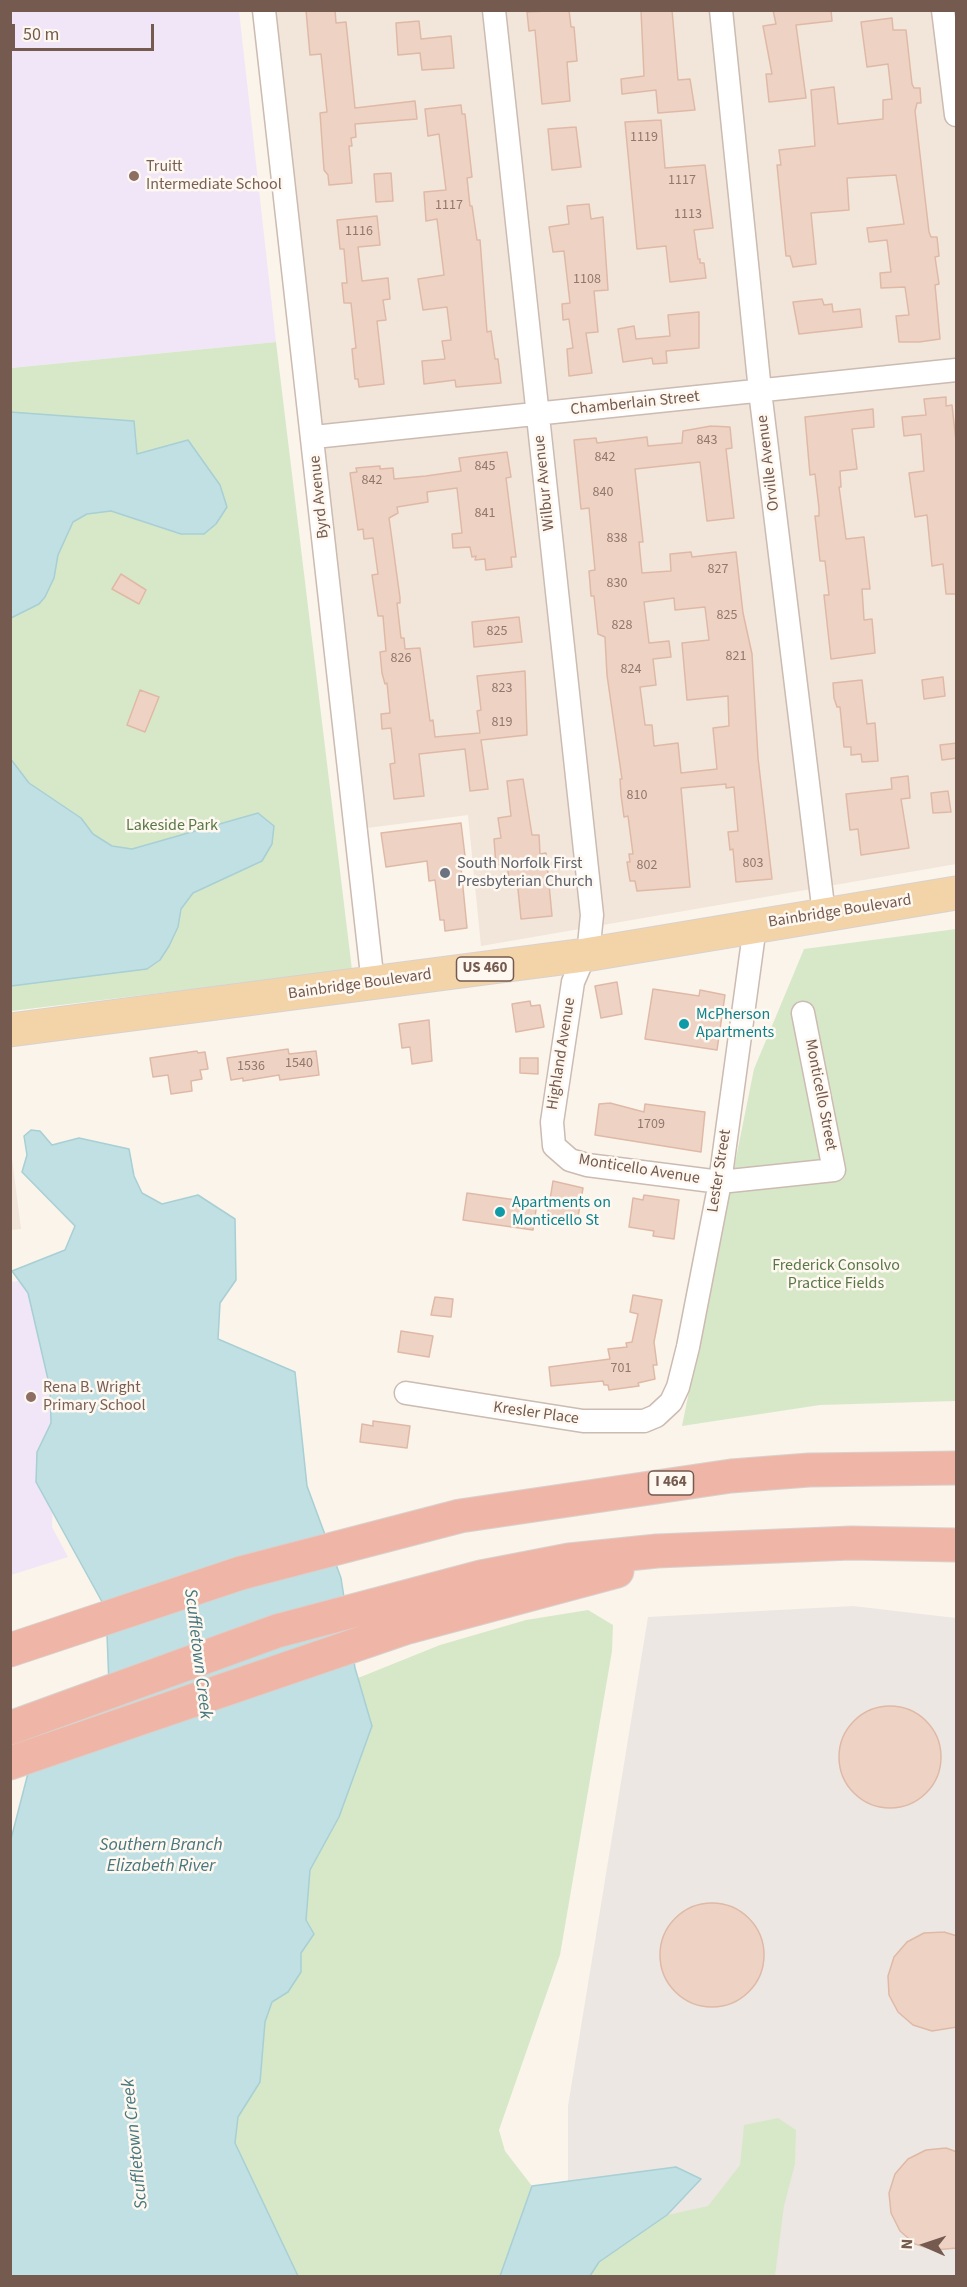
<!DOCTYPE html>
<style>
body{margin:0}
#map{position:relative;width:967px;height:2287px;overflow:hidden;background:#fbf4ea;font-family:"Source Sans 3",sans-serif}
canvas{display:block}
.frame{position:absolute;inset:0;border:12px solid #745a4f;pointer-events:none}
.north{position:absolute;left:895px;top:2215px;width:60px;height:60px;-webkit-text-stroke:4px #fef8f0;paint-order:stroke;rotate:273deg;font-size:16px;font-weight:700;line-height:24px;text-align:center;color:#745a4f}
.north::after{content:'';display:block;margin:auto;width:21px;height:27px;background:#745a4f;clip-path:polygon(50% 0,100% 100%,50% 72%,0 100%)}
.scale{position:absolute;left:12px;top:24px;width:142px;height:27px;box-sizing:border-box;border:3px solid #745a4f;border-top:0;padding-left:8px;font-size:18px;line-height:21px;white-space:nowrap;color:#745a4f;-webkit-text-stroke:4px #fef8f0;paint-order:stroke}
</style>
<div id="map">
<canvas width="967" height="2287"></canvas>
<div class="frame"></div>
<div class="north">N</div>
<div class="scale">50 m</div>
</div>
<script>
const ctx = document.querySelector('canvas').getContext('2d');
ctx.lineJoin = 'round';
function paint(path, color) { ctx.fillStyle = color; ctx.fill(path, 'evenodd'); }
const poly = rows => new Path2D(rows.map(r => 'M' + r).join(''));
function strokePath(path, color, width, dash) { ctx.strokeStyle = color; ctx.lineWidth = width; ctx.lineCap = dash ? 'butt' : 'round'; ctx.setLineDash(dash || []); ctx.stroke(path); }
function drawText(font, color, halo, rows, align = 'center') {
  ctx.font = font + ' "Source Sans 3",sans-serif'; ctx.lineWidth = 5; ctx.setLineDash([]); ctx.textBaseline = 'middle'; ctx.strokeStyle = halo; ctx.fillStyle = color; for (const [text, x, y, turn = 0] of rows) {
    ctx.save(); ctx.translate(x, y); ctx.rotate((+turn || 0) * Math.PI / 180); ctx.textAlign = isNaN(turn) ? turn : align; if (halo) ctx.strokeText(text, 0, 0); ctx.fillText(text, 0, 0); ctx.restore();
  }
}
paint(poly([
 [274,11,956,11,956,864,481,946,468,815,367,828],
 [10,1143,21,1229,11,1230,10,1230]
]), '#f2e5d9');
paint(poly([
 [853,1606,956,1618,956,2276,541,2276,568,2204,568,2106,648,1617]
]), '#ede7e3');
paint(poly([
 [11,11,239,11,276,342,11,368],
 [45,1278,55,1439,52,1527,68,1557,11,1575,10,1282]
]), '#f0e6f8');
paint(poly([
 [276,342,352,970,11,1011,11,368],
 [956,929,956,1401,820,1405,682,1426,754,1069,804,949],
 [588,1610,613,1625,612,1651,560,1955,499,2130,505,2151,532,2186,500,2276,298,2276,235,2143,238,2117,260,2082,265,2022,272,2002,288,1992,301,1953,313,1934,306,1920,310,1870,339,1817,372,1726,358,1678,440,1645,526,1620],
 [778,2118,796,2130,795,2164,784,2206,775,2276,590,2276,599,2262,667,2215,708,2206,740,2165,744,2125]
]), '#d7e8c9');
const water = poly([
 [10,412,134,421,137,454,188,440,220,485,227,507,216,524,204,534,181,534,111,511,87,514,73,522,58,555,54,578,45,597,39,604,11,618,10,412],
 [10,758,29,783,81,818,93,834,112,846,132,849,258,813,274,826,272,844,262,861,193,893,181,909,178,927,169,946,160,960,147,969,11,986,10,758],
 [31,1130,40,1131,52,1145,79,1138,129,1149,134,1176,142,1193,162,1204,198,1195,235,1219,236,1280,220,1303,218,1339,295,1372,307,1486,341,1578,355,1668,372,1726,339,1817,310,1870,306,1920,314,1934,301,1953,301,1972,288,1992,272,2002,265,2022,260,2082,238,2117,235,2143,298,2276,11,2276,11,1839,34,1750,97,1708,109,1685,106,1609,36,1482,37,1452,51,1423,50,1388,28,1293,12,1271,65,1250,75,1226,22,1172,27,1155,24,1136,31,1130],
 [676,2167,701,2179,667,2215,599,2262,590,2276,500,2276,532,2186,676,2167]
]);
paint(water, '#c0e0e3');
strokePath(water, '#a7cfd4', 1.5);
const building = poly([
 [306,10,335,10,336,23,346,22,355,108,415,101,417,119,355,124,356,137,351,138,352,146,349,146,352,183,329,185,328,175,324,170,320,113,327,112,321,54,310,55,306,10],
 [569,10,571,27,574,27,577,61,567,62,570,101,542,104,535,30,529,31,527,12,569,10],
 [641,10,672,10,678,80,690,79,695,110,658,113,656,90,622,94,621,79,644,76,641,10],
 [773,10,831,10,832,21,796,25,806,98,769,102,766,74,772,74,763,26,776,24,773,10],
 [892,18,893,30,906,30,912,84,914,88,920,88,921,103,917,103,915,111,925,198,929,232,931,237,937,237,939,256,935,257,939,284,935,285,940,339,919,342,899,342,896,316,909,315,905,287,881,288,880,273,891,272,887,240,869,242,867,228,904,224,896,175,847,178,849,210,811,213,816,264,793,267,790,256,786,256,777,165,781,165,779,150,815,146,811,90,834,87,838,124,883,119,883,100,892,99,888,64,867,67,861,22,892,18],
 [419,21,421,39,451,36,454,68,422,70,420,53,398,55,396,23,419,21],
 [461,105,462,114,465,114,472,177,467,178,470,206,472,206,477,240,480,240,487,332,491,331,495,359,498,359,501,383,456,387,455,380,424,384,422,361,445,359,442,341,451,340,447,307,423,310,418,279,444,275,437,219,426,221,424,192,446,190,439,134,428,136,425,109,461,105],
 [661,120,665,168,705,165,713,228,694,230,698,259,700,259,700,263,704,263,706,278,670,282,666,246,637,249,625,122,661,120],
 [576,127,581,167,552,170,548,129,576,127],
 [391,173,393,201,376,202,374,174,391,173],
 [589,204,591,219,603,217,608,290,594,291,598,332,586,333,592,373,569,376,567,349,573,348,569,319,563,320,562,304,570,303,564,251,553,252,549,227,569,224,567,206,589,204],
 [377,216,380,245,358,247,362,281,388,278,390,299,383,300,386,320,377,321,384,384,359,387,358,379,355,379,352,349,356,348,351,303,344,303,342,283,347,283,344,249,340,249,337,220,377,216],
 [822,299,824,305,832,304,833,312,860,309,862,327,799,334,793,302,822,299],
 [699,312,699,348,666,351,667,363,653,364,652,358,623,362,618,329,634,326,636,339,670,336,668,315,699,312],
 [946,397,946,406,952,405,957,450,957,594,946,594,943,564,932,566,927,515,915,517,909,473,924,471,921,434,904,436,902,417,926,415,924,399,946,397],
 [873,409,874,427,852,429,857,469,840,471,841,487,839,487,846,539,864,537,870,589,862,589,864,620,872,619,875,653,831,659,824,595,829,595,825,561,820,561,815,516,819,516,819,508,815,474,810,475,805,417,873,409],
 [711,426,730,427,732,448,726,449,734,518,707,521,700,462,635,469,643,542,639,542,642,573,671,571,670,554,691,552,692,557,736,552,743,613,752,654,758,758,772,879,736,882,733,849,730,850,728,832,738,831,734,787,726,788,726,784,681,788,690,887,637,891,635,881,630,881,627,862,630,862,629,854,633,854,628,816,624,817,621,795,620,779,622,779,607,675,605,637,598,634,594,596,591,596,589,571,595,570,589,508,581,509,574,440,596,438,597,443,647,437,648,446,682,443,683,431,711,426],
 [674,598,675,610,705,607,709,640,682,643,687,700,728,696,729,726,713,728,717,769,681,773,678,743,654,746,652,725,645,725,640,687,656,685,653,659,671,657,669,641,649,643,644,602,674,598],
 [507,452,511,477,506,478,516,557,511,557,512,567,486,570,485,559,475,560,476,556,472,557,470,547,453,548,452,534,462,533,457,488,427,492,428,502,397,507,398,513,389,518,400,598,400,603,397,603,401,638,404,638,405,649,420,648,430,721,433,720,435,737,480,733,477,711,481,710,477,676,525,671,527,735,481,740,488,789,470,791,465,749,419,754,424,796,394,799,390,764,395,763,391,728,382,729,381,714,390,713,387,683,385,684,382,673,380,652,386,651,383,616,378,616,372,575,378,574,373,538,364,539,363,529,358,530,350,473,357,472,356,468,380,466,380,469,393,468,394,479,426,476,461,471,459,458,507,452],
 [121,574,146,590,139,604,112,589,121,574],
 [519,617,522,642,474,647,472,622,519,617],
 [943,677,945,696,924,699,922,680,943,677],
 [862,680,867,724,875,723,878,761,862,762,861,754,851,755,851,747,844,747,840,707,837,707,834,698,833,683,862,680],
 [140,690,159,697,145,732,127,725,140,690],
 [957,743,957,758,942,760,940,745,957,743],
 [908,776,910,798,901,799,909,848,861,855,858,829,850,830,846,794,892,789,891,778,908,776],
 [523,779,532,835,539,835,540,854,546,853,552,916,521,919,517,879,509,880,507,863,496,865,494,839,501,838,498,818,511,816,507,781,523,779],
 [948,791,951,812,933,813,931,793,948,791],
 [461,823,465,856,460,857,467,928,445,931,444,920,440,920,435,880,429,881,427,861,386,867,381,833,461,823],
 [617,982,622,1014,601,1018,595,986,617,982],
 [653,989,699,996,700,990,725,995,717,1050,645,1039,653,989],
 [530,1001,531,1006,540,1005,544,1027,516,1032,512,1004,530,1001],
 [429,1020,432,1061,412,1064,410,1047,402,1048,399,1024,429,1020],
 [288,1049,289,1054,316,1051,319,1075,280,1080,279,1075,243,1081,243,1078,231,1080,227,1058,288,1049],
 [197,1051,198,1053,205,1052,208,1069,200,1070,202,1079,191,1081,192,1091,171,1094,168,1075,153,1077,150,1058,197,1051],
 [520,1058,538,1058,538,1074,520,1073,520,1058],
 [610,1103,644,1112,645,1104,705,1112,701,1152,595,1135,599,1104,610,1103],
 [553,1181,583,1188,577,1223,547,1218,553,1181],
 [467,1193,537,1203,533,1230,463,1220,467,1193],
 [644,1195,679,1200,674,1239,653,1236,654,1231,629,1227,633,1198,643,1200,644,1195],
 [633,1295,662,1300,654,1342,657,1365,653,1365,655,1379,638,1383,639,1386,609,1390,608,1385,604,1385,603,1381,551,1386,549,1367,610,1359,608,1349,627,1347,626,1343,632,1342,638,1314,630,1312,633,1295],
 [435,1297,453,1299,451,1317,431,1315,435,1297],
 [401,1331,433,1336,429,1357,398,1352,401,1331],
 [373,1421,410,1426,407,1448,360,1442,362,1424,373,1426,373,1421],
 '839 1757a51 51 0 1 1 102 0a51 51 0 1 1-102 0Z',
 '660 1955a52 52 0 1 1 104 0a52 52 0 1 1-104 0Z',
 [944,1932,957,1936,957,2027,932,2031,913,2025,898,2012,889,1995,888,1976,894,1957,907,1942,924,1933,944,1932],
 [946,2148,957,2152,957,2248,934,2250,915,2244,900,2231,891,2213,889,2193,895,2174,908,2159,926,2150,946,2148]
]);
paint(building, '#eed3c4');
strokePath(building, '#dfb9a6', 1.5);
const minor = poly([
 [264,10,373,984],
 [494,10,592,915,589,945,573,982,552,1122,554,1146,570,1160,587,1165,720,1182,834,1170,803,1013],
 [721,10,760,391,824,914],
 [943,10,956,115],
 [314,437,956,370],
 [406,1393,583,1421,644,1421,656,1416,671,1402,678,1387,688,1347,720,1182,755,926]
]);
const primary = poly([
 [10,1030,585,955,956,893]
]);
const motorway = poly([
 [10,1650,241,1573,460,1516,731,1476,809,1470,956,1468],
 [10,1728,277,1631,481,1577,569,1560,657,1551,851,1543,956,1545],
 [10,1763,408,1627,617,1571]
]);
strokePath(minor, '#ccbbb1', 25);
strokePath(primary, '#d8d1ce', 35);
strokePath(motorway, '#d8d1ce', 35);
strokePath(minor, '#fff', 22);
strokePath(primary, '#f3d4a9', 33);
strokePath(motorway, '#efb6a7', 33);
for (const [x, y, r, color] of [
 [134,176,6,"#8d6e63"],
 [445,873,6,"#6b7280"],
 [684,1024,6,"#0f9aa8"],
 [500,1212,6,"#0f9aa8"],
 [31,1397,6,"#8d6e63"]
]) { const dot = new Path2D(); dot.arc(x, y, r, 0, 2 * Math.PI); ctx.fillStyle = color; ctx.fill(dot); strokePath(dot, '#fef8f0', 2); }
drawText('14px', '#92786c', null, [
 ["1119",644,138],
 ["1117",682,181],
 ["1117",449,206],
 ["1113",688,215],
 ["1116",359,232],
 ["1108",587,280],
 ["843",707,441],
 ["842",605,458],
 ["845",485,467],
 ["842",372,481],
 ["840",603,493],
 ["841",485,514],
 ["838",617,539],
 ["827",718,570],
 ["830",617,584],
 ["825",727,616],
 ["828",622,626],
 ["825",497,632],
 ["821",736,657],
 ["826",401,659],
 ["824",631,670],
 ["823",502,689],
 ["819",502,723],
 ["810",637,796],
 ["803",753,864],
 ["802",647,866],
 ["1540",299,1064],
 ["1536",251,1067],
 ["1709",651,1125],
 ["701",621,1369]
]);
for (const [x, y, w] of [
 [485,969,57],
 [671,1483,45]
]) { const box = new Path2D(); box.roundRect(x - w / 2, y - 12, w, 24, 4.5); ctx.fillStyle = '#fef8f0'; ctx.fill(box); strokePath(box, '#745a4f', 1.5); }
drawText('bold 15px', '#745a4f', null, [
 ["US 460",485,969],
 ["I 464",671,1483]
]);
drawText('16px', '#785e54', '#fef8f0', [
 ["Truitt",146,167],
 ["Intermediate School",146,185],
 ["Rena B. Wright",43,1388],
 ["Primary School",43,1406]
], 'left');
drawText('16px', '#745a4f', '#fef8f0', [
 ["Chamberlain Street",635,404,-6],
 ["Orville Avenue",769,463,-97],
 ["Wilbur Avenue",545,483,-96],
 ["Byrd Avenue",320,497,-96],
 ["Bainbridge Boulevard",840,912,-9],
 ["Bainbridge Boulevard",360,985,-8],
 ["Highland Avenue",562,1054,-81],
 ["Monticello Street",820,1095,79],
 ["Monticello Avenue",639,1170,9],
 ["Lester Street",720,1171,-81],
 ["Kresler Place",536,1414,8]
]);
drawText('16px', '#597848', '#fef8f0', [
 ["Lakeside Park",172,826],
 ["Frederick Consolvo",836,1266],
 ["Practice Fields",836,1284]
]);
drawText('16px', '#5b616d', '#fef8f0', [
 ["South Norfolk First",457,864],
 ["Presbyterian Church",457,882]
], 'left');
drawText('16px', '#0d838f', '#fef8f0', [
 ["McPherson",696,1015],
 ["Apartments",696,1033],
 ["Apartments on",512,1203],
 ["Monticello St",512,1221]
], 'left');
drawText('italic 18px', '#47777e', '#fef8f0', [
 ["Scuffletown Creek",197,1654,83],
 ["Southern Branch",161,1846],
 ["Elizabeth River",161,1867],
 ["Scuffletown Creek",136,2144,-96]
]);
</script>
